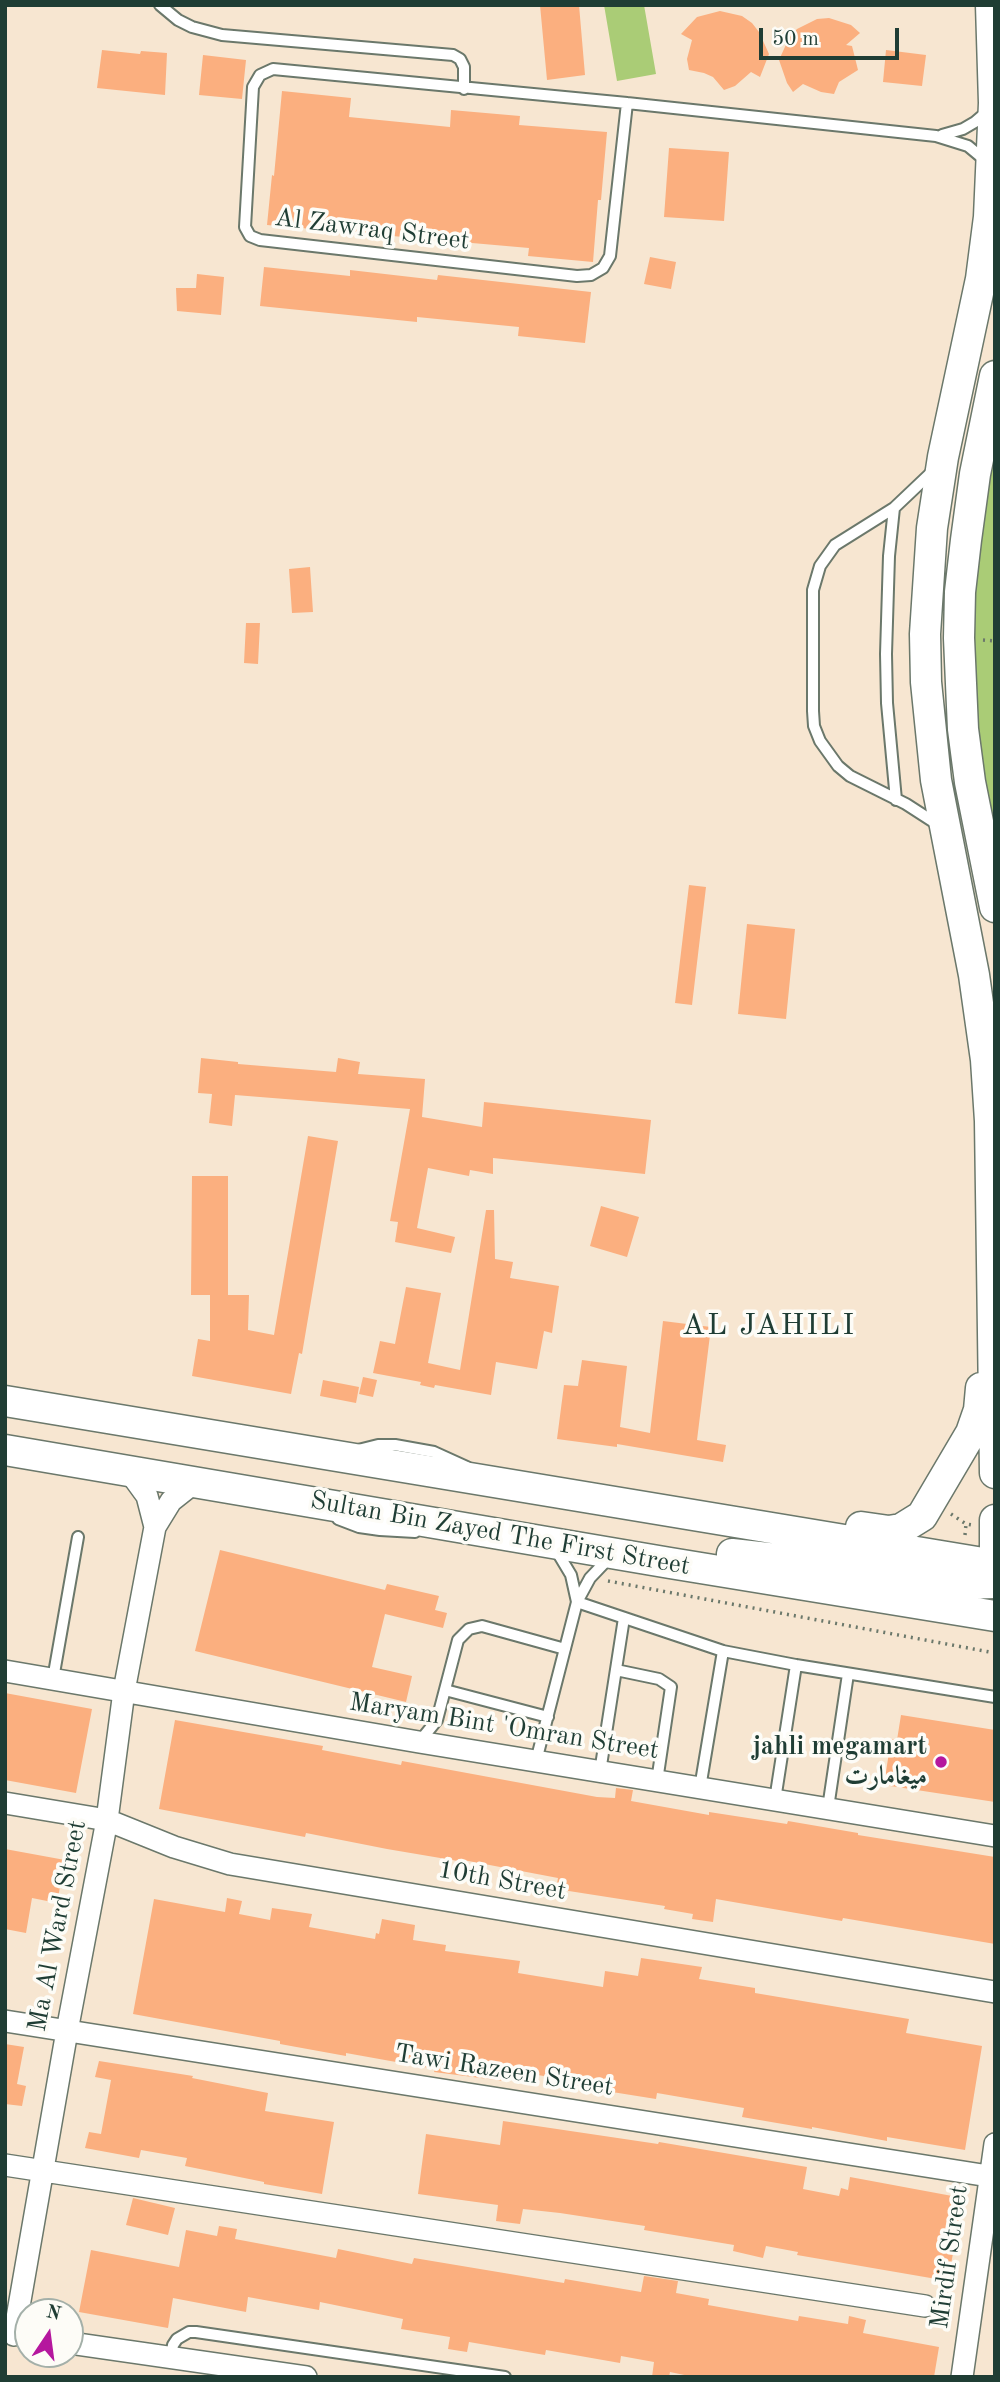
<!DOCTYPE html>
<meta charset="utf-8">
<style>
body{margin:0}
#map{position:relative;width:1000px;height:2382px;overflow:hidden;background:#f7e6d1;font-family:"Old Standard TT",serif}
canvas{display:block}
.frame{position:absolute;inset:0;border:7px solid #1f3d34;pointer-events:none}
.north{position:absolute;left:14px;top:2298px;width:70px;height:70px;box-sizing:border-box;background:#fdfcf7;border:2px solid #a4b0a9;border-radius:50%;rotate:13deg;font-size:19px;font-weight:700;line-height:28px;text-align:center;color:#1f3d34}
.north::after{content:'';display:block;margin:auto;width:24px;height:32px;background:#b5179e;clip-path:polygon(50% 0,100% 100%,50% 72%,0 100%)}
.scale{position:absolute;left:759px;top:28px;width:140px;height:32px;box-sizing:border-box;border:4px solid #1f3d34;border-top:0;padding-left:9px;font-size:21px;line-height:24px;white-space:nowrap;color:#1f3d34;-webkit-text-stroke:5px #fdfcf7;paint-order:stroke}
</style>
<div id="map">
<canvas width="1000" height="2382"></canvas>
<div class="frame"></div>
<div class="north">N</div>
<div class="scale">50 m</div>
</div>
<script>
const ctx = document.querySelector('canvas').getContext('2d');
ctx.lineJoin = 'round';
function paint(path, color) { ctx.fillStyle = color; ctx.fill(path, 'evenodd'); }
const poly = rows => new Path2D(rows.map(r => 'M' + r).join(''));
function strokePath(path, color, width, dash) { ctx.strokeStyle = color; ctx.lineWidth = width; ctx.lineCap = dash ? 'butt' : 'round'; ctx.setLineDash(dash || []); ctx.stroke(path); }
function drawText(font, color, halo, rows, align = 'center') {
  ctx.font = font + ' "Old Standard TT",Amiri,serif'; ctx.lineWidth = 7; ctx.setLineDash([]); ctx.textBaseline = 'middle'; ctx.strokeStyle = halo; ctx.fillStyle = color; for (const [text, x, y, turn = 0] of rows) {
    ctx.save(); ctx.translate(x, y); ctx.rotate((+turn || 0) * Math.PI / 180); ctx.textAlign = isNaN(turn) ? turn : align; if (halo) ctx.strokeText(text, 0, 0); ctx.fillText(text, 0, 0); ctx.restore();
  }
}
paint(poly([
 [604,5,644,5,656,74,617,81],
 [995,438,995,858,978,757,969,623]
]), '#aacc76');
paint(poly([
 [540,5,579,5,585,75,547,80],
 [720,11,742,16,752,23,759,32,769,54,760,77,751,72,735,86,724,90,713,77,704,73,689,70,687,59,692,40,681,34,697,17],
 [829,18,851,25,860,33,846,45,852,46,858,70,839,82,834,94,821,92,803,84,793,92,787,83,779,60,789,38,797,29,817,19],
 [102,50,140,54,141,51,167,53,165,95,97,88],
 [886,50,926,55,922,86,883,82],
 [203,55,246,60,242,99,199,95],
 [282,91,351,98,349,117,450,127,451,110,520,116,519,125,607,132,601,200,598,200,593,262,528,256,529,248,267,225,272,175,274,176],
 [669,148,729,152,724,221,664,217],
 [650,257,676,262,671,289,644,284],
 [264,267,350,276,350,270,437,280,438,275,591,292,585,343,518,336,519,327,417,317,417,322,260,306],
 [197,274,224,277,221,315,177,311,176,288,196,288],
 [310,567,313,612,292,613,289,569],
 [246,623,260,623,258,664,244,663],
 [689,885,706,887,692,1005,675,1003],
 [747,924,795,929,786,1019,738,1014],
 [201,1058,238,1062,238,1064,336,1072,338,1058,360,1062,358,1074,425,1079,422,1117,482,1127,484,1102,651,1120,645,1174,493,1158,493,1174,470,1170,469,1176,428,1168,417,1228,455,1237,451,1253,395,1242,398,1222,390,1221,410,1109,235,1095,232,1126,209,1123,212,1094,198,1093],
 [308,1136,338,1141,302,1354,299,1353,291,1394,192,1376,198,1339,210,1341,210,1295,191,1295,192,1176,228,1176,228,1295,249,1295,248,1330,274,1335],
 [601,1206,639,1217,627,1257,590,1246],
 [486,1210,494,1210,495,1259,513,1262,510,1278,559,1286,552,1333,544,1331,537,1369,496,1362,491,1395,435,1385,434,1388,420,1385,421,1382,373,1373,380,1341,395,1344,406,1287,441,1293,428,1363,460,1370],
 [663,1321,711,1327,697,1440,726,1445,723,1462,617,1444,617,1447,557,1439,564,1385,578,1386,582,1360,627,1366,620,1427,650,1433],
 [363,1377,377,1380,373,1397,359,1394],
 [323,1380,359,1387,356,1403,320,1396],
 [220,1550,385,1590,387,1584,439,1596,435,1610,447,1613,443,1628,385,1614,372,1667,412,1676,406,1702,195,1651],
 [5,1693,92,1709,76,1793,5,1780],
 [901,1715,995,1730,995,1802,884,1785,891,1739,897,1740],
 [175,1720,323,1746,322,1750,401,1765,402,1761,597,1797,615,1798,616,1788,633,1790,631,1801,709,1815,709,1812,787,1824,788,1821,858,1833,858,1835,995,1857,995,1944,843,1918,842,1921,716,1899,713,1922,692,1919,693,1914,664,1909,665,1906,556,1889,558,1878,458,1859,458,1861,387,1849,306,1833,305,1837,159,1809],
 [5,1849,65,1860,57,1903,32,1898,26,1933,5,1929],
 [227,1898,242,1901,239,1914,270,1920,272,1908,312,1914,309,1927,375,1939,376,1933,379,1934,382,1919,415,1925,413,1940,446,1945,445,1951,520,1961,518,1973,603,1987,605,1971,638,1976,641,1958,702,1967,699,1979,755,1988,755,1993,909,2019,906,2033,982,2046,965,2150,887,2137,887,2141,812,2127,812,2129,742,2117,744,2108,657,2093,656,2099,587,2088,588,2083,506,2070,504,2081,434,2072,435,2069,346,2053,346,2056,280,2044,280,2041,133,2014,154,1899,225,1912],
 [5,2044,24,2047,17,2084,26,2086,22,2106,5,2104],
 [99,2061,193,2076,192,2078,268,2093,265,2111,334,2122,322,2194,264,2184,264,2182,185,2166,187,2158,141,2150,139,2158,85,2148,89,2132,101,2134,111,2080,95,2077],
 [503,2121,658,2144,659,2142,807,2167,803,2189,839,2196,841,2188,848,2190,850,2177,963,2198,948,2281,797,2255,798,2252,766,2246,763,2258,733,2251,734,2245,644,2230,645,2226,560,2213,523,2209,520,2224,496,2221,498,2205,418,2194,426,2134,500,2145],
 [133,2198,175,2208,168,2235,126,2225],
 [219,2226,237,2229,235,2239,336,2258,338,2249,412,2264,414,2258,564,2283,565,2279,641,2292,644,2276,678,2281,676,2293,709,2299,708,2305,798,2321,799,2316,848,2324,849,2316,866,2320,863,2333,939,2347,934,2377,694,2377,670,2372,669,2377,652,2377,654,2362,621,2356,620,2363,546,2350,545,2355,469,2342,467,2352,448,2349,450,2337,401,2329,403,2319,320,2302,319,2310,248,2297,246,2312,173,2298,168,2328,79,2312,91,2250,179,2267,186,2230,217,2236]
]), '#fbaf7f');
const lane = poly([
 [160,5,178,20,192,27,222,35,453,55,460,59,464,67,464,89],
 [627,103,610,256,603,268,591,275,577,276,260,240,250,236,245,227,253,87,260,75,273,69,627,103,936,136,968,146,986,161],
 [942,135,963,129,975,122,989,110],
 [933,471,894,508,835,545,820,566,813,590,813,711,814,726,820,741,838,766,850,776,906,804,937,824],
 [894,508,889,556,886,654,887,703,896,800],
 [358,1450,378,1445,395,1445,434,1452,467,1467],
 [338,1519,359,1527,380,1530,415,1532],
 [556,1550,571,1575,577,1602],
 [577,1602,723,1651,796,1665,995,1697],
 [616,1670,659,1679,671,1687,657,1781],
 [53,1679,78,1537],
 [445,1690,548,1717],
 [420,1741,437,1720,458,1640,469,1629,482,1626,565,1649],
 [536,1761,577,1602,590,1578,610,1557],
 [600,1772,624,1618],
 [700,1788,723,1651],
 [775,1800,796,1665],
 [828,1808,848,1674],
 [171,2357,173,2345,177,2339,189,2332,196,2332,505,2377]
]);
const street = poly([
 [128,1470,147,1496,155,1527],
 [5,1671,419,1742,995,1836],
 [5,1803,107,1820,174,1847,230,1864,995,1992],
 [5,2021,995,2177],
 [5,2165,925,2306],
 [14,2335,67,2031,107,1820,124,1691,155,1527,171,1501,195,1482],
 [70,2343,306,2377],
 [962,2377,995,2144]
]);
const secondary = poly([
 [991,5,994,103,989,217,981,279,943,457,932,528,925,634,926,682,936,780,974,975,986,1060,990,1121,995,1473],
 [995,376,975,474,966,540,960,592,959,638,963,729,970,782,995,907],
 [5,1401,995,1565],
 [5,1450,670,1563,995,1616],
 [995,1520,995,1566],
 [861,1527,889,1531,901,1529,922,1516,971,1433,979,1410,981,1388],
 [732,1554,858,1568,957,1584,995,1583]
]);
strokePath(lane, '#6b786b', 14);
strokePath(street, '#6b786b', 24);
strokePath(secondary, '#6b786b', 33);
strokePath(poly([
 [983,640,995,641],
 [951,1514,966,1524],
 [965,1535,966,1524,972,1525],
 [608,1581,995,1653]
]), '#6b786b', 3.5, [2, 5]);
strokePath(lane, '#fff', 10);
strokePath(street, '#fff', 21);
strokePath(secondary, '#fff', 30);
for (const [x, y, r, color] of [
 [941,1762,7,"#b5179e"]
]) { const dot = new Path2D(); dot.arc(x, y, r, 0, 2 * Math.PI); ctx.fillStyle = color; ctx.fill(dot); strokePath(dot, '#fdfcf7', 2.5); }
drawText('26px', '#1f3d34', '#fdfcf7', [
 ["Al Zawraq Street",372,230,7],
 ["Sultan Bin Zayed The First Street",500,1534,10],
 ["Maryam Bint 'Omran Street",504,1727,9],
 ["10th Street",502,1881,10],
 ["Ma Al Ward Street",58,1926,-79],
 ["Tawi Razeen Street",504,2071,9],
 ["Mirdif Street",950,2257,-82]
]);
drawText('bold 26px', '#1f3d34', '#fdfcf7', [
 ["jahli megamart",927,1747],
 ["ميغامارت",927,1777]
], 'right');
ctx.letterSpacing = '2px';
drawText('30px', '#1f3d34', '#fdfcf7', [
 ["AL JAHILI",769,1326]
]);
ctx.letterSpacing = '0px';
</script>
